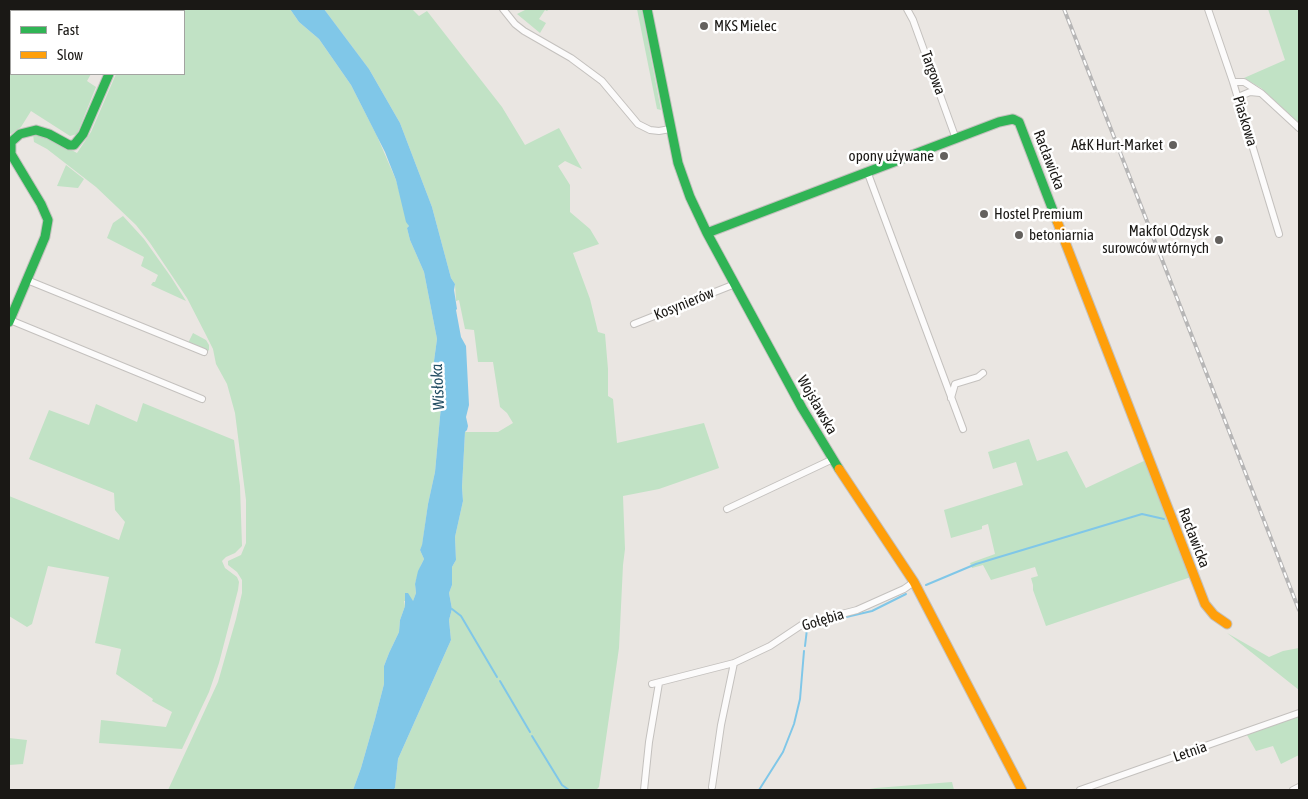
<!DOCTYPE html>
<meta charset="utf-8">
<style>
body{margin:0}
#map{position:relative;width:1308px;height:799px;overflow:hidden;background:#eae6e2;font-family:"Asap Condensed",sans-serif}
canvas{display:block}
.frame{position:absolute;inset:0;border:10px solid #1a1815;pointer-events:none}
.legend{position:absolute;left:10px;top:10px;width:175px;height:65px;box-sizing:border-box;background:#fff;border:1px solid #a3a3a1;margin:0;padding:6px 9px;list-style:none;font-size:15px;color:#1a1815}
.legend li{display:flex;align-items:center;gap:10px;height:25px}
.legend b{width:25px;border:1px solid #a3a3a1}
</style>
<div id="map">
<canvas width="1308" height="799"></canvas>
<div class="frame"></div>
<ul class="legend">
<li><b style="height:6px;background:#30b455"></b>Fast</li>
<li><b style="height:6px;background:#ff9f0a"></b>Slow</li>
</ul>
</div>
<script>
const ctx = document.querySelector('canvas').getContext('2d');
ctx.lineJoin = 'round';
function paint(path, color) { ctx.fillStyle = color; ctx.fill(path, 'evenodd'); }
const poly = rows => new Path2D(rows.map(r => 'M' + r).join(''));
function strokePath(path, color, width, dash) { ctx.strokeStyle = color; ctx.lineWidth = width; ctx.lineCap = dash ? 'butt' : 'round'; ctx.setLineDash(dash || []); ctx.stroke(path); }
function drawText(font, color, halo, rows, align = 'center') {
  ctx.font = font + ' "Asap Condensed",sans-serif'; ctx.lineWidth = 5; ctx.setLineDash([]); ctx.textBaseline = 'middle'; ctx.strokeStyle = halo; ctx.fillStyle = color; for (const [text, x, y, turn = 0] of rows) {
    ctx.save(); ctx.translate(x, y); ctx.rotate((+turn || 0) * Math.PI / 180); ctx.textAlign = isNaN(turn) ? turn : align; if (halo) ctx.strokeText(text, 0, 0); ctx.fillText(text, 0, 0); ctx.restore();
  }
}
paint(poly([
 [9,9,123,9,122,11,11,11,11,74,91,74,87,81,96,87,77,134,70,136,31,111,21,127,11,134,9,133],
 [141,9,290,9,299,22,319,39,351,85,377,136,396,180,409,226,407,228,410,240,424,272,437,339,434,361,441,406,435,472,428,504,422,546,420,550,424,559,421,565,415,584,416,593,413,601,404,601,405,606,400,620,399,632,389,653,384,666,384,684,375,719,361,768,353,790,168,790,218,682,236,619,242,593,242,580,237,572,228,565,228,561,241,555,246,543,246,500,235,413,227,384,216,364,213,349,206,335,187,298,150,243,136,225,96,187,47,149,34,142,33,134,42,134,77,153,91,132,116,74,184,74,184,11,140,11],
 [324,9,412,9,419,16,427,11,502,107,525,145,559,128,582,169,565,161,558,166,570,185,570,212,590,229,599,244,573,253,590,299,598,332,605,334,608,369,608,396,613,399,617,443,704,423,719,468,659,489,623,496,625,549,623,565,619,648,599,787,596,790,393,790,395,788,398,759,451,640,449,620,452,609,449,593,452,585,452,567,456,560,455,537,463,501,462,487,465,432,498,432,513,423,507,413,500,407,493,362,478,362,474,330,465,329,459,300,456,301,455,284,451,278,432,207,400,123,369,69],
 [527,9,549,9,547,11,545,10,539,19,546,23,540,33,517,14],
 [637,9,641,9,642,11,661,110,657,109],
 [1268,9,1299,9,1299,123,1261,88,1244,78,1285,60],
 [66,165,84,179,78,188,57,186],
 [123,216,144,239,171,277,186,301,151,285,153,282,155,282,158,275,141,266,144,257,107,238,113,223],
 [193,333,206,340,209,345,209,350,207,352,187,345],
 [143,403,234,440,240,486,242,546,235,553,226,557,222,561,225,568,237,577,239,582,238,590,219,663,209,692,182,749,99,743,101,720,166,727,172,712,152,701,153,699,116,674,121,649,95,643,109,577,48,566,32,624,27,627,9,616,9,496,119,540,125,522,115,510,114,493,29,459,49,410,89,425,96,404,137,422],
 [1029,439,1037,461,1067,451,1086,488,1146,460,1191,577,1046,626,1033,590,1033,585,1031,578,1038,576,1035,567,991,580,983,565,972,568,970,563,995,554,988,524,982,526,982,529,951,538,944,510,1023,485,1016,462,993,469,988,452],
 [1227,633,1269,657,1283,651,1299,648,1299,690],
 [1299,712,1299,755,1281,764,1273,746,1256,751,1247,735],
 [9,738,27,740,23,764,9,765],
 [952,782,954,790,863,790,876,788]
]), '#c1e2c5');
paint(poly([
 [290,9,324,9,369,69,400,123,432,207,451,278,455,284,454,290,457,309,456,310,461,337,466,346,469,405,466,417,468,426,467,430,465,432,462,487,463,501,455,537,456,560,452,567,452,585,449,593,452,609,449,620,451,640,398,759,395,788,393,790,353,790,361,768,375,719,384,684,384,666,389,653,399,632,400,620,405,606,405,593,408,593,413,601,416,593,415,584,418,571,424,559,420,550,422,545,428,504,435,472,441,406,434,361,437,339,424,272,410,240,407,228,409,226,406,222,396,180,385,152,351,85,319,39,299,22]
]), '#80c7e8');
strokePath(poly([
 [926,585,976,564,1142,514,1164,519],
 [452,609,461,616,497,677],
 [805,646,807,629,812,625,872,611,906,594],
 [500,681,530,732],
 [532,736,562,785,569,790],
 [759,790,783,752,794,724,800,699,804,651]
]), '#80c7e8', 2);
const street = poly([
 [503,9,515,24,524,31,571,58,602,81,638,124,650,130,659,131,670,129],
 [907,9,913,20,956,139],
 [1208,9,1233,82,1279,234],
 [136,11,137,9],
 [1233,82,1244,82,1261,93,1299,128],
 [1238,97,1250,92,1260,93],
 [867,171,963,429],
 [27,280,204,352],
 [10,320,202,399],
 [634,324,735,284],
 [951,398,955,384,978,377,983,373],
 [727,509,833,459],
 [652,684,734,663,770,646,803,624,857,610,904,589,914,582],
 [712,787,721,725,734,663],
 [644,790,649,742,659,683],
 [1080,790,1299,713],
 [1293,790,1299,787]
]);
const fast = poly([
 [647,9,678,163,690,197,707,233,802,408,839,469],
 [707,233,999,122,1013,119,1019,122,1057,221],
 [9,322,45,237,48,220,41,204,11,154,11,142,20,134,36,130,49,134,69,145,74,145,83,134,109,74]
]);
const slow = poly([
 [1057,221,1205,604,1214,615,1227,624],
 [839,469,914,582,1022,790]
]);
strokePath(street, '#c4c1be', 8);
strokePath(fast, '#c4c1be', 11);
strokePath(slow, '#c4c1be', 11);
strokePath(street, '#fcfbfb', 6);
strokePath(fast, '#30b455', 9);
strokePath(slow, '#ff9f0a', 9);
const rail = poly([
 [1064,9,1299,610]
]);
strokePath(rail, '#b7b6b6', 4);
strokePath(rail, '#fff', 2, [5.5]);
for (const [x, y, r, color] of [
 [704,26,5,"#63605d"],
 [1173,145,5,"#63605d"],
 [944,156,5,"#63605d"],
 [984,214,5,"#63605d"],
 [1019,235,5,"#63605d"],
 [1219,240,5,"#63605d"]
]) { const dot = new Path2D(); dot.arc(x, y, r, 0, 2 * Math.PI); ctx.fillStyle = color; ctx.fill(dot); strokePath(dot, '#fff', 2); }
drawText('15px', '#1a1815', '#fff', [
 ["MKS Mielec",714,26],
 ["A&K Hurt-Market",1163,145,"right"],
 ["opony używane",934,156,"right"],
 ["Hostel Premium",994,214],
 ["Makfol Odzysk",1209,231,"right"],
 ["surowców wtórnych",1209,248,"right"],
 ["betoniarnia",1029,235]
], 'left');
drawText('15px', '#1a1815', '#fff', [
 ["Targowa",933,73,70],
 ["Piaskowa",1245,121,73],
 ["Racławicka",1049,160,69],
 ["Kosynierów",684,304,-22],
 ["Wojsławska",817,405,60],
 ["Racławicka",1194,538,69],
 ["Gołębia",823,620,-17],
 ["Letnia",1190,752,-19]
]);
drawText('italic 16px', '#244f64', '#fff', [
 ["Wisłoka",438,387,-93]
]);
</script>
